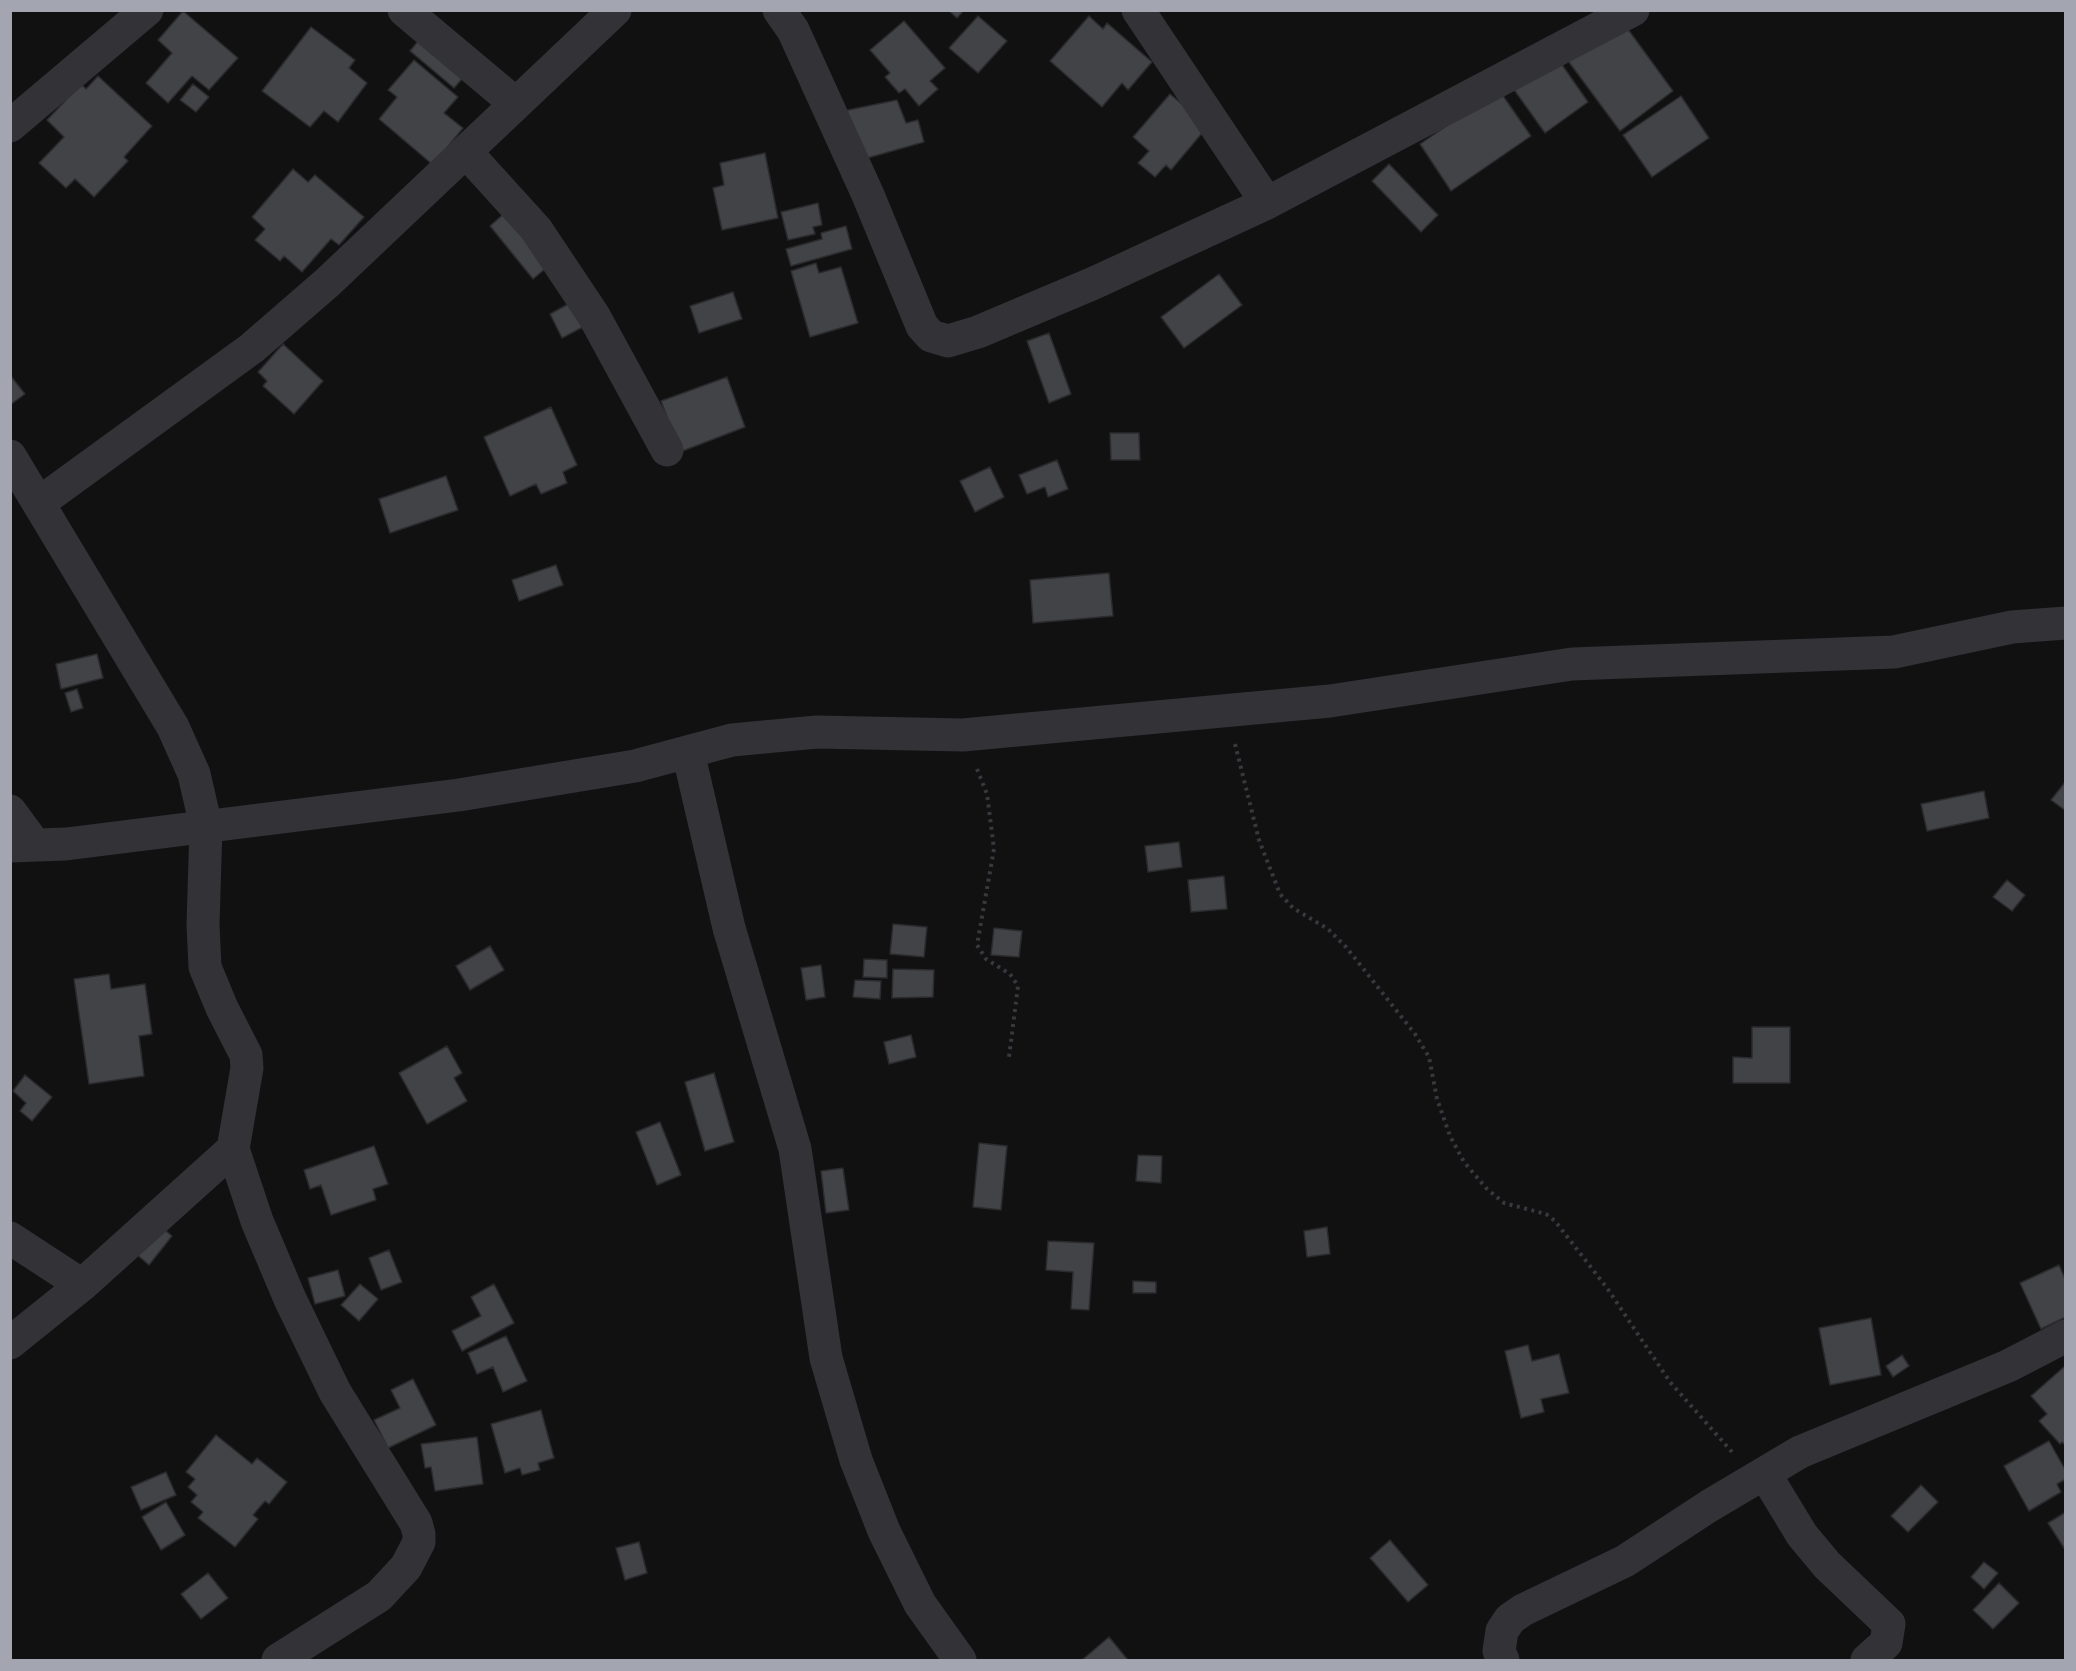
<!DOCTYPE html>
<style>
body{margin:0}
#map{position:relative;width:2076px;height:1671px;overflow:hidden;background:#111112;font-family:Quicksand,sans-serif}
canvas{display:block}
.frame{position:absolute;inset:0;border:12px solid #a3a6b1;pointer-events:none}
</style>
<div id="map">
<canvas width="2076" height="1671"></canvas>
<div class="frame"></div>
</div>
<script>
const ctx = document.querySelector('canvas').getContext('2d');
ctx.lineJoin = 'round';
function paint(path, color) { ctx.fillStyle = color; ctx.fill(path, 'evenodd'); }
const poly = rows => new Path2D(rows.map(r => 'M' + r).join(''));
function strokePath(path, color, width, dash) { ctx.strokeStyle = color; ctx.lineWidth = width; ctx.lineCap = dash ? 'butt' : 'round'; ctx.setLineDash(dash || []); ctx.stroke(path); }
const building = poly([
 [948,10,964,10,957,18,948,10],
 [1614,10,1673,91,1620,131,1557,46,1614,10],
 [183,11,238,58,209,90,192,76,168,103,146,83,172,53,158,40,183,11],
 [978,16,1007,41,978,73,949,48,978,16],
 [1089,16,1103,29,1107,23,1152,62,1128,90,1122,83,1102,107,1050,61,1089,16],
 [904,21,945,68,930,81,938,89,919,106,905,89,899,93,885,77,890,73,870,50,904,21],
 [311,27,355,60,349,68,367,83,338,122,324,111,310,127,262,91,311,27],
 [424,34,468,72,454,88,410,51,424,34],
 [1549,46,1588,102,1545,133,1505,77,1549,46],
 [414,60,458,97,444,113,463,128,433,165,379,119,397,97,388,90,414,60],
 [98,76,152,126,124,157,128,161,94,197,75,179,66,188,39,163,64,137,47,120,81,84,86,89,98,76],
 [193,84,209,97,196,112,180,100,193,84],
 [1499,90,1531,136,1451,191,1420,144,1499,90],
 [1170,94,1208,126,1171,170,1166,165,1155,177,1138,163,1149,151,1133,137,1170,94],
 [1681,96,1709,138,1652,177,1623,135,1681,96],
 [897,100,906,123,918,120,924,142,857,161,843,111,897,100],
 [765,153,778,218,722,230,713,188,724,185,720,163,765,153],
 [1389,164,1438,215,1421,232,1372,181,1389,164],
 [293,169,308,182,315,175,364,217,339,245,331,239,302,272,284,256,280,261,255,240,265,229,252,217,293,169],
 [818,203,822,225,813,227,815,234,788,240,781,212,818,203],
 [507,211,551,264,533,279,490,226,507,211],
 [846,226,852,249,791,266,786,249,822,239,821,233,846,226],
 [816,263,819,273,841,267,858,323,810,337,791,271,816,263],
 [1219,274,1242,305,1184,348,1161,317,1219,274],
 [733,292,742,319,699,333,690,306,733,292],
 [572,302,585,326,562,338,550,314,572,302],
 [1049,333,1071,394,1049,403,1027,341,1049,333],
 [283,344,323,381,294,414,263,386,267,381,258,372,283,344],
 [10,375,25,394,10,405,10,375],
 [727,377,745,427,680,452,661,401,727,377],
 [551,407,577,465,563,472,567,483,541,494,536,484,510,496,484,437,551,407],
 [1110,433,1139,433,1140,460,1111,460,1110,433],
 [1057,460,1068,489,1048,497,1045,487,1027,494,1019,475,1057,460],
 [990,467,1004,497,975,512,960,481,990,467],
 [446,476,458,510,390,533,379,499,446,476],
 [556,565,563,585,519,601,512,580,556,565],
 [1109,573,1113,616,1033,623,1030,580,1109,573],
 [97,654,103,678,61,689,56,664,97,654],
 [77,689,83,708,71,712,65,693,77,689],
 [2066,781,2066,811,2051,800,2066,781],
 [1984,791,1989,818,1927,831,1921,804,1984,791],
 [1179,842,1182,867,1148,872,1145,846,1179,842],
 [1224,876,1227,909,1191,912,1188,880,1224,876],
 [2007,880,2025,895,2012,911,1993,897,2007,880],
 [893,924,927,927,924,957,890,954,893,924],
 [994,928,1022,931,1019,957,991,955,994,928],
 [490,946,504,970,470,990,456,966,490,946],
 [864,959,887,960,887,978,863,977,864,959],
 [821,965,825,997,806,1000,801,968,821,965],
 [893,969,934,970,933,997,892,998,893,969],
 [109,974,111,989,145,984,152,1034,139,1036,144,1076,89,1084,74,979,109,974],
 [855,980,881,981,880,999,853,997,855,980],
 [1752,1027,1790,1027,1790,1083,1733,1083,1733,1057,1752,1058,1752,1027],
 [911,1035,916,1057,889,1064,884,1042,911,1035],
 [447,1046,462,1073,454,1078,467,1101,427,1124,399,1073,447,1046],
 [714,1073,734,1142,705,1151,685,1082,714,1073],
 [25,1075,52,1097,32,1121,20,1111,26,1103,13,1091,25,1075],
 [660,1122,681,1175,657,1185,636,1132,660,1122],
 [979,1143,1007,1146,1001,1210,973,1207,979,1143],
 [374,1146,388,1184,373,1189,376,1200,331,1215,321,1185,310,1189,304,1170,374,1146],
 [1138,1155,1162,1156,1161,1183,1136,1181,1138,1155],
 [843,1168,849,1210,826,1213,821,1171,843,1168],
 [158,1224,172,1236,149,1265,135,1253,158,1224],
 [1327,1227,1330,1254,1307,1257,1304,1231,1327,1227],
 [1048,1241,1094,1243,1089,1310,1071,1309,1073,1272,1046,1270,1048,1241],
 [389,1250,402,1282,381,1290,369,1258,389,1250],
 [2059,1265,2066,1281,2066,1317,2041,1329,2020,1283,2059,1265],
 [338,1270,345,1296,315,1304,308,1278,338,1270],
 [1133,1281,1156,1282,1156,1293,1133,1293,1133,1281],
 [360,1284,378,1299,359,1321,341,1305,360,1284],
 [494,1284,514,1323,462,1351,452,1331,481,1316,471,1297,494,1284],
 [1871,1318,1881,1375,1830,1385,1819,1328,1871,1318],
 [506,1336,527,1381,503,1392,493,1367,477,1374,468,1353,506,1336],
 [1528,1345,1532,1361,1559,1354,1569,1393,1541,1399,1544,1412,1521,1418,1505,1351,1528,1345],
 [1902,1355,1909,1366,1893,1377,1886,1366,1902,1355],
 [2065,1366,2066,1367,2066,1446,2062,1442,2060,1444,2039,1421,2047,1414,2031,1396,2065,1366],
 [413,1379,436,1425,388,1448,374,1420,400,1408,391,1390,413,1379],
 [541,1410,554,1458,538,1463,540,1470,522,1475,520,1468,505,1473,491,1424,541,1410],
 [216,1435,252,1464,257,1458,287,1482,269,1504,265,1501,253,1515,258,1519,235,1547,198,1518,203,1512,191,1502,197,1495,188,1487,195,1479,186,1472,216,1435],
 [477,1437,483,1484,435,1491,431,1467,425,1468,421,1444,477,1437],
 [2049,1441,2066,1471,2066,1479,2057,1484,2061,1492,2029,1511,2004,1466,2049,1441],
 [166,1472,176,1495,141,1510,131,1487,166,1472],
 [1921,1485,1938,1502,1908,1532,1891,1516,1921,1485],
 [166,1502,185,1535,161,1550,142,1517,166,1502],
 [2066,1512,2066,1551,2048,1523,2066,1512],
 [1390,1540,1428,1585,1408,1602,1370,1558,1390,1540],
 [639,1542,647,1573,625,1580,616,1548,639,1542],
 [1984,1562,1998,1573,1984,1589,1971,1577,1984,1562],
 [208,1573,228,1598,201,1619,181,1594,208,1573],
 [1999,1583,2019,1603,1993,1629,1973,1610,1999,1583],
 [1109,1637,1128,1660,1082,1660,1109,1637]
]);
paint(building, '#424347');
strokePath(building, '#2b2b2e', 1.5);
strokePath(poly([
 [1235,744,1259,840,1280,894,1293,908,1328,929,1346,947,1415,1034,1429,1057,1437,1099,1450,1136,1464,1162,1487,1189,1504,1203,1546,1214,1555,1221,1607,1288,1670,1382,1732,1452],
 [977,769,987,794,994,849,977,945,986,959,1010,974,1018,986,1009,1057]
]), '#38393e', 4, [3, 4.5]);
strokePath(poly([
 [404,10,516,104],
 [779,10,793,30,868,195,922,326,931,336,948,341,978,332,1094,283,1267,203,1633,10],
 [1138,10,1267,203],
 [10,126,147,10],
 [466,152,536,229,594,316,667,450],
 [10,456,173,727,194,774,206,826,203,925,205,967,222,1008,246,1055,247,1068,233,1149,257,1221,290,1299,335,1392,416,1523,419,1534,419,1542,406,1567,379,1596,278,1660],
 [39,503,252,348,328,282,615,10],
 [688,752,729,928,795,1149,826,1358,856,1460,884,1531,920,1604,960,1660],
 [10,811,35,845],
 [10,846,66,844,459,795,635,766,732,740,817,732,963,735,1330,701,1572,664,1894,652,2012,627,2066,623],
 [10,1238,82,1285],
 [10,1343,82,1285,233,1149],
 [1765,1474,1802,1535,1827,1565,1889,1624,1886,1643,1867,1660],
 [1503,1660,1499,1651,1502,1631,1510,1619,1523,1610,1625,1561,1709,1506,1800,1452,2008,1366,2066,1336]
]), '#323237', 33);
</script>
